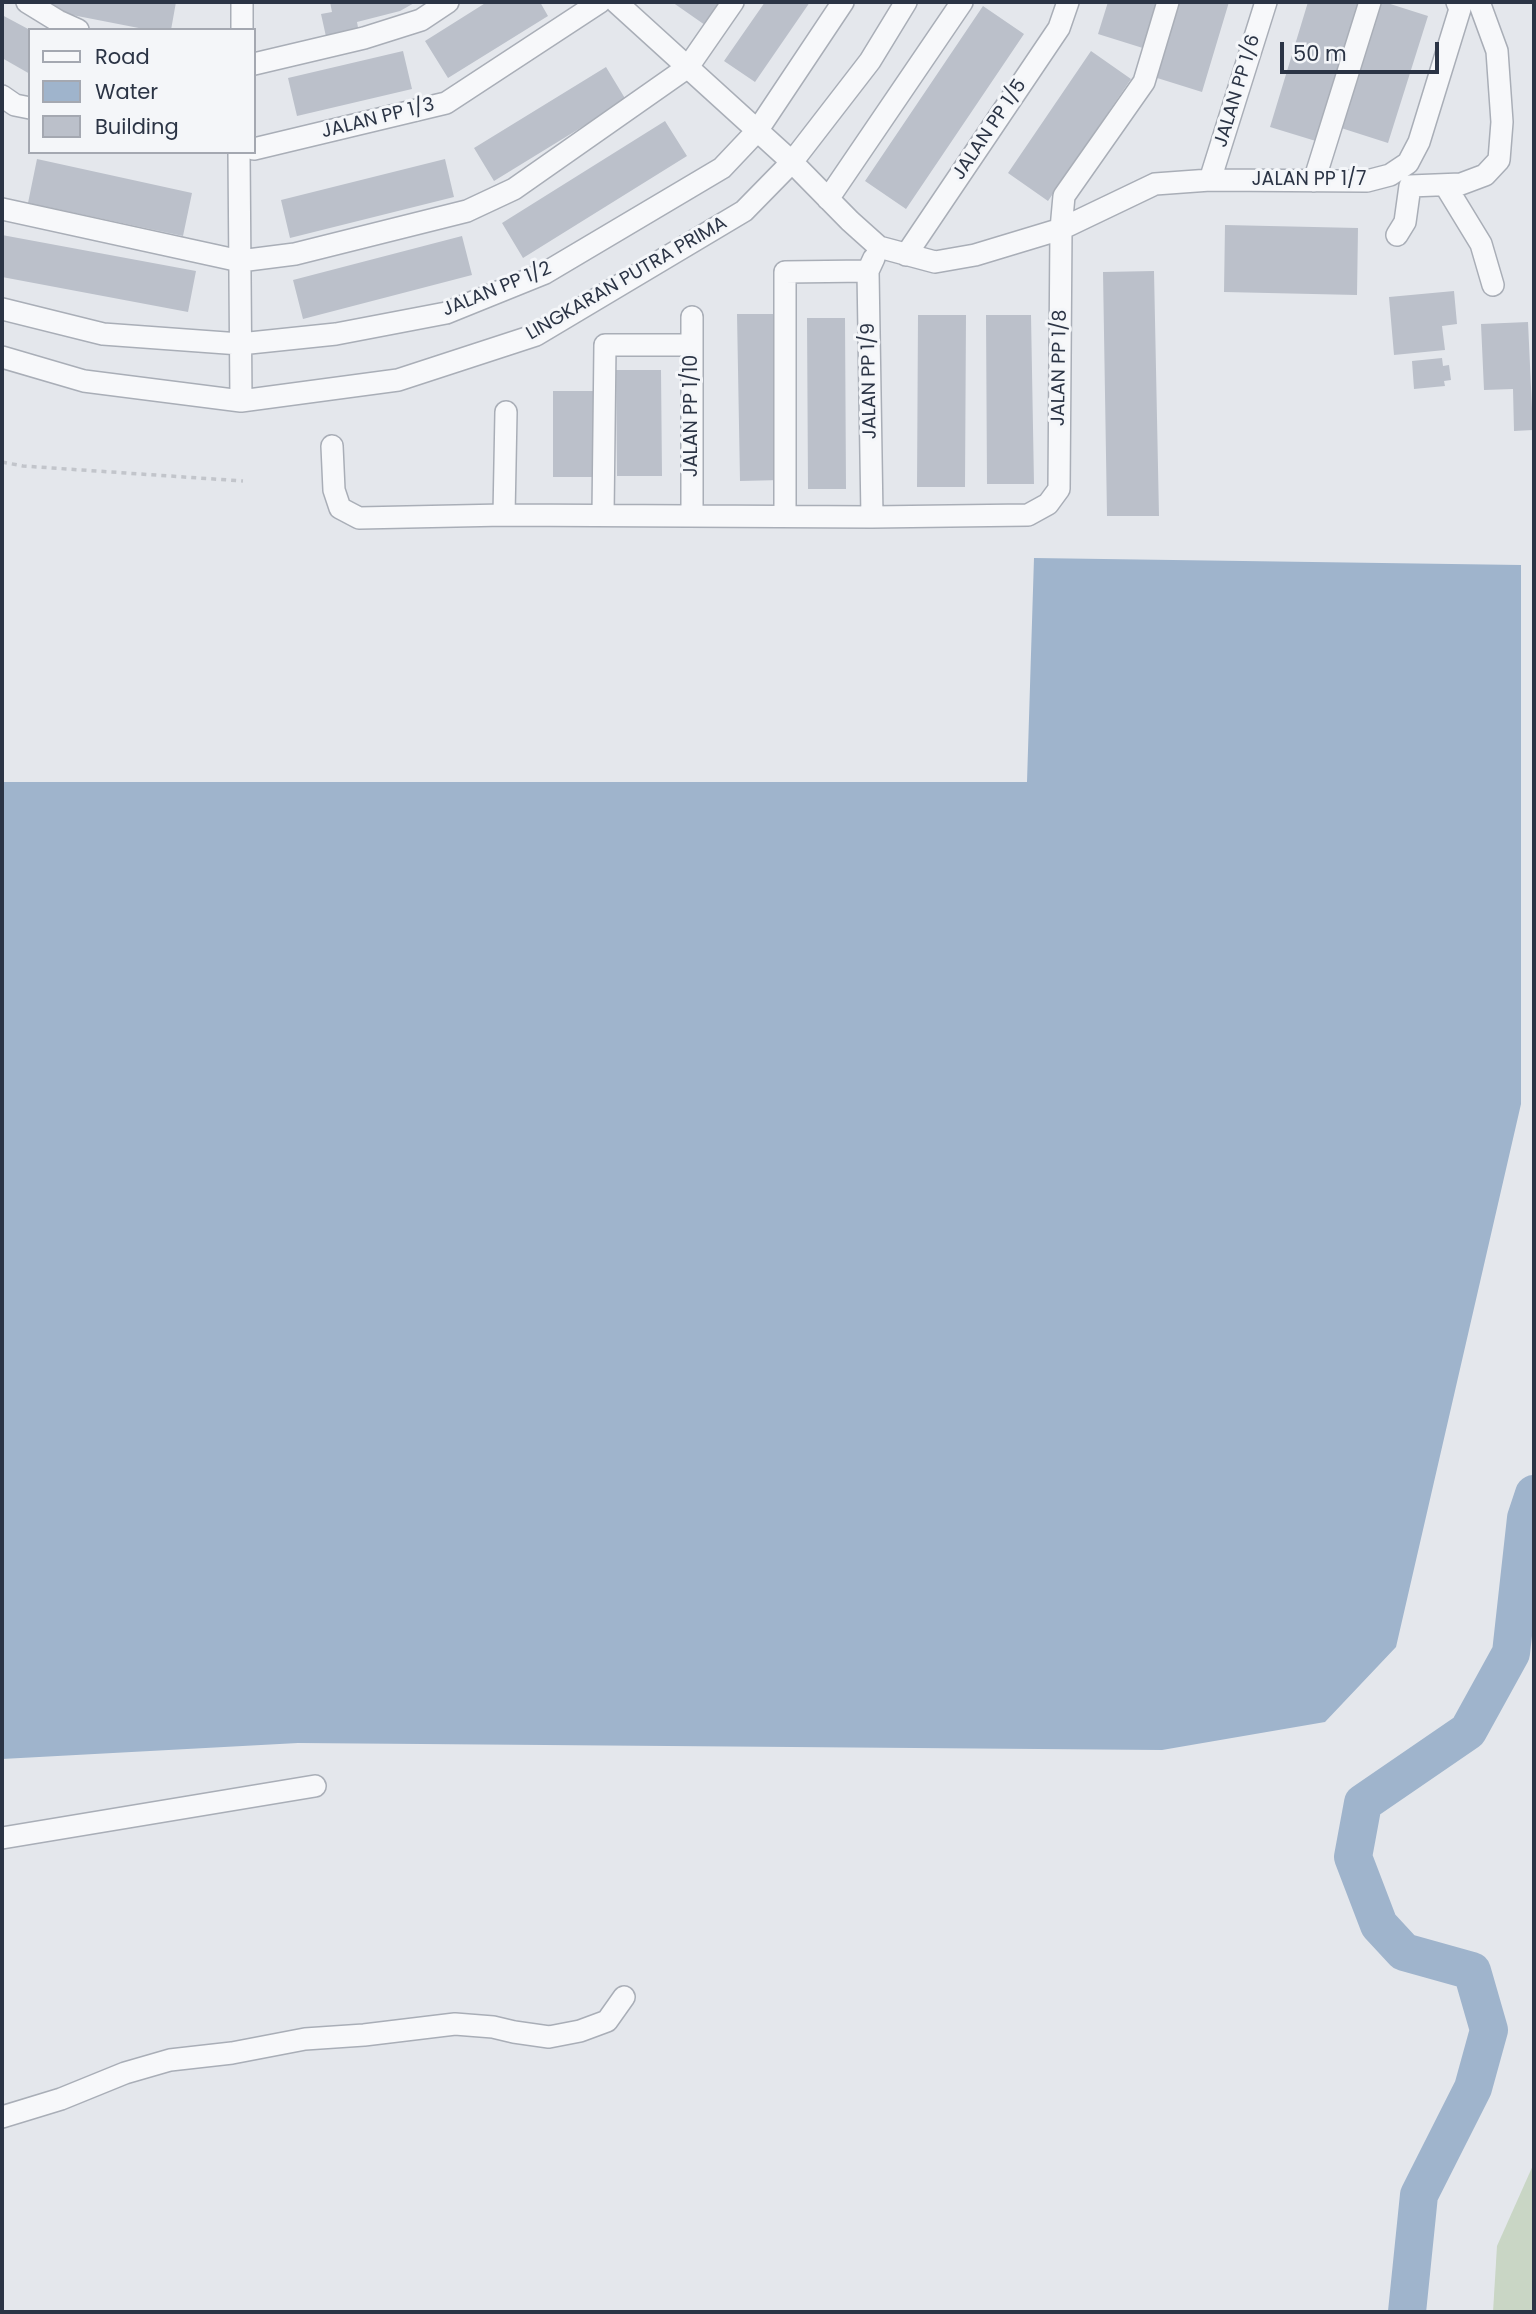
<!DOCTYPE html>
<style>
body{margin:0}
#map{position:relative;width:1536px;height:2314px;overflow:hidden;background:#e4e7ec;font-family:Poppins,sans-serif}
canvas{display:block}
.frame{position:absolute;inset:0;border:4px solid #2b3445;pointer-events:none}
.legend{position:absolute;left:28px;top:28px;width:228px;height:126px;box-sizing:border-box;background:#f4f6f9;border:2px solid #a4a8b1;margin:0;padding:9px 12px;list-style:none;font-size:21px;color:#2b3445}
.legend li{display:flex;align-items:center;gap:14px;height:35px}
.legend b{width:35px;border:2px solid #a4a8b1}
.scale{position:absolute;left:1280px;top:42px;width:159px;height:32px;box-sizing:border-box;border:4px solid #2b3445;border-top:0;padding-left:9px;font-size:21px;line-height:24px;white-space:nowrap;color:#2b3445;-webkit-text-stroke:5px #f4f6f9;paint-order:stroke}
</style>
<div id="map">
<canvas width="1536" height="2314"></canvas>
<div class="frame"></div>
<ul class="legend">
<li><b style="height:9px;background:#f7f8fa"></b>Road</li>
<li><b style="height:19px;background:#9fb4cc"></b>Water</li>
<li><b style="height:19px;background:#bbc0ca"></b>Building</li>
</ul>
<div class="scale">50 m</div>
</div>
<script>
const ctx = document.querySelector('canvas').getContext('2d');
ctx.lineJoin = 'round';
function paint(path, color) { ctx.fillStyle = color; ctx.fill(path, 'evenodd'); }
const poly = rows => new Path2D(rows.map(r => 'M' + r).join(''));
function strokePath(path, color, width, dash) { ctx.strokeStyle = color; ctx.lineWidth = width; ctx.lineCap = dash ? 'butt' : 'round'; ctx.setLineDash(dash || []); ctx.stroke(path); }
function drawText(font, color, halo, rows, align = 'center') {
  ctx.font = font + ' Poppins,sans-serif'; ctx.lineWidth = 6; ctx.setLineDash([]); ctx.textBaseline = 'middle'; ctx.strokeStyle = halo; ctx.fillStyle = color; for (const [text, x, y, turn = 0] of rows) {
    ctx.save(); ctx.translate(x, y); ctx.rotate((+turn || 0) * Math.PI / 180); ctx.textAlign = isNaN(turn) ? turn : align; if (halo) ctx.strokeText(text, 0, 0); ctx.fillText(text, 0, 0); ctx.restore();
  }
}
paint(poly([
 [1534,2163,1534,2312,1493,2312,1497,2246]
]), '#c9d6c5');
paint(poly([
 [1034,558,1521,565,1521,1104,1396,1647,1325,1722,1162,1750,298,1743,2,1759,2,782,1027,782]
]), '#9fb4cc');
strokePath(poly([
 [1407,2312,1419,2195,1473,2088,1489,2030,1472,1971,1404,1952,1379,1925,1353,1857,1363,1803,1468,1731,1511,1653,1526,1518,1534,1494]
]), '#9fb4cc', 38);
paint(poly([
 [50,2,176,2,171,30,149,30,67,14],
 [330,2,416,2,400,11,357,22,359,33,327,41,321,14,332,12],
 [487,2,540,2,548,16,448,78,425,41],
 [672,2,720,2,705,25],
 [765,2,810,2,755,82,724,61],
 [1108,2,1160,2,1146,49,1098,34],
 [1176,2,1229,2,1202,92,1154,77],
 [1308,2,1362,2,1319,142,1270,127],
 [1378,2,1384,2,1428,16,1388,143,1338,127],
 [983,6,1024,34,906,209,865,181],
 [2,15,30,30,30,74,2,58],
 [403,51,412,89,297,116,288,78],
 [1091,51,1131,79,1048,201,1008,173],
 [606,67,626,100,494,181,474,148],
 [665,121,687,156,523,258,502,223],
 [37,159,192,193,183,236,28,203],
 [445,159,454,197,290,238,281,200],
 [1225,225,1358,228,1357,295,1224,292],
 [2,235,196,271,188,312,2,277],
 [462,236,472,275,303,319,293,280],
 [1154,271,1159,516,1107,516,1103,272],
 [1454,291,1457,324,1442,326,1445,350,1394,355,1389,297],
 [737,314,781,314,782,480,740,481],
 [918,315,966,315,965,487,917,487],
 [986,315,1031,315,1034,484,987,484],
 [807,318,845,318,846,489,808,489],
 [1528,322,1533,430,1514,431,1513,389,1484,390,1481,324],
 [1442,358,1443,366,1449,365,1451,380,1444,381,1445,386,1414,389,1412,361],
 [616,370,661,370,662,476,617,476],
 [553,391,597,391,597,477,553,477]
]), '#bbc0ca');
const minor = poly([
 [27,2,58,21,78,30],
 [616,2,792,162,850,221,879,247,935,262,975,255,1061,229,1155,184,1210,180,1367,181,1390,175,1408,163,1419,142,1460,9,1457,2],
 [242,30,242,2],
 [254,64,364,38,421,20,448,2],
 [2,96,15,105,30,108],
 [254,149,446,103,600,2],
 [239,152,241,401],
 [1210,180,1266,2],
 [1314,181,1370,2],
 [1445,185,1481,244,1493,285],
 [828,199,962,2],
 [2,209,240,261,295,254,467,211,514,189,688,67,733,2],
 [1397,235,1405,222,1410,186,1461,184,1485,175,1499,160,1502,122,1497,51,1479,2],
 [906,255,1059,28,1068,2],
 [2,309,103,334,240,344,336,334,446,313,545,273,722,168,757,131,843,2],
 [692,317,692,516],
 [2,357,84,381,241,401,398,380,536,335,744,211,792,162,870,61,906,2],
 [332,446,334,490,340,508,359,518,504,515,872,517,1028,515,1048,504,1059,489,1061,229,1064,196,1144,82,1168,2],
 [504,515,506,412],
 [603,515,605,345,692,345],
 [785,516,785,272,868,271],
 [872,517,868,271,874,258],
 [2,1838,315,1786],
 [2,2117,61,2099,125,2073,170,2060,232,2053,305,2039,364,2035,455,2024,493,2027,514,2032,549,2037,580,2031,607,2021,624,1997]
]);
strokePath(minor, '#a9aeb7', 24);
strokePath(poly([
 [2,462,23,466,243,481]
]), '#c2c5cb', 3.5, [5, 5]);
strokePath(minor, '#f7f8fa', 21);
drawText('19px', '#2b3445', '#f4f6f9', [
 ["JALAN PP 1/6",1238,91,-73],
 ["JALAN PP 1/3",378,119,-14],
 ["JALAN PP 1/5",990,130,-56],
 ["JALAN PP 1/7",1309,180],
 ["LINGKARAN PUTRA PRIMA",627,279,-30],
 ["JALAN PP 1/2",497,290,-22],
 ["JALAN PP 1/8",1060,368,-89],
 ["JALAN PP 1/9",870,381,-91],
 ["JALAN PP 1/10",692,416,-90]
]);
</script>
